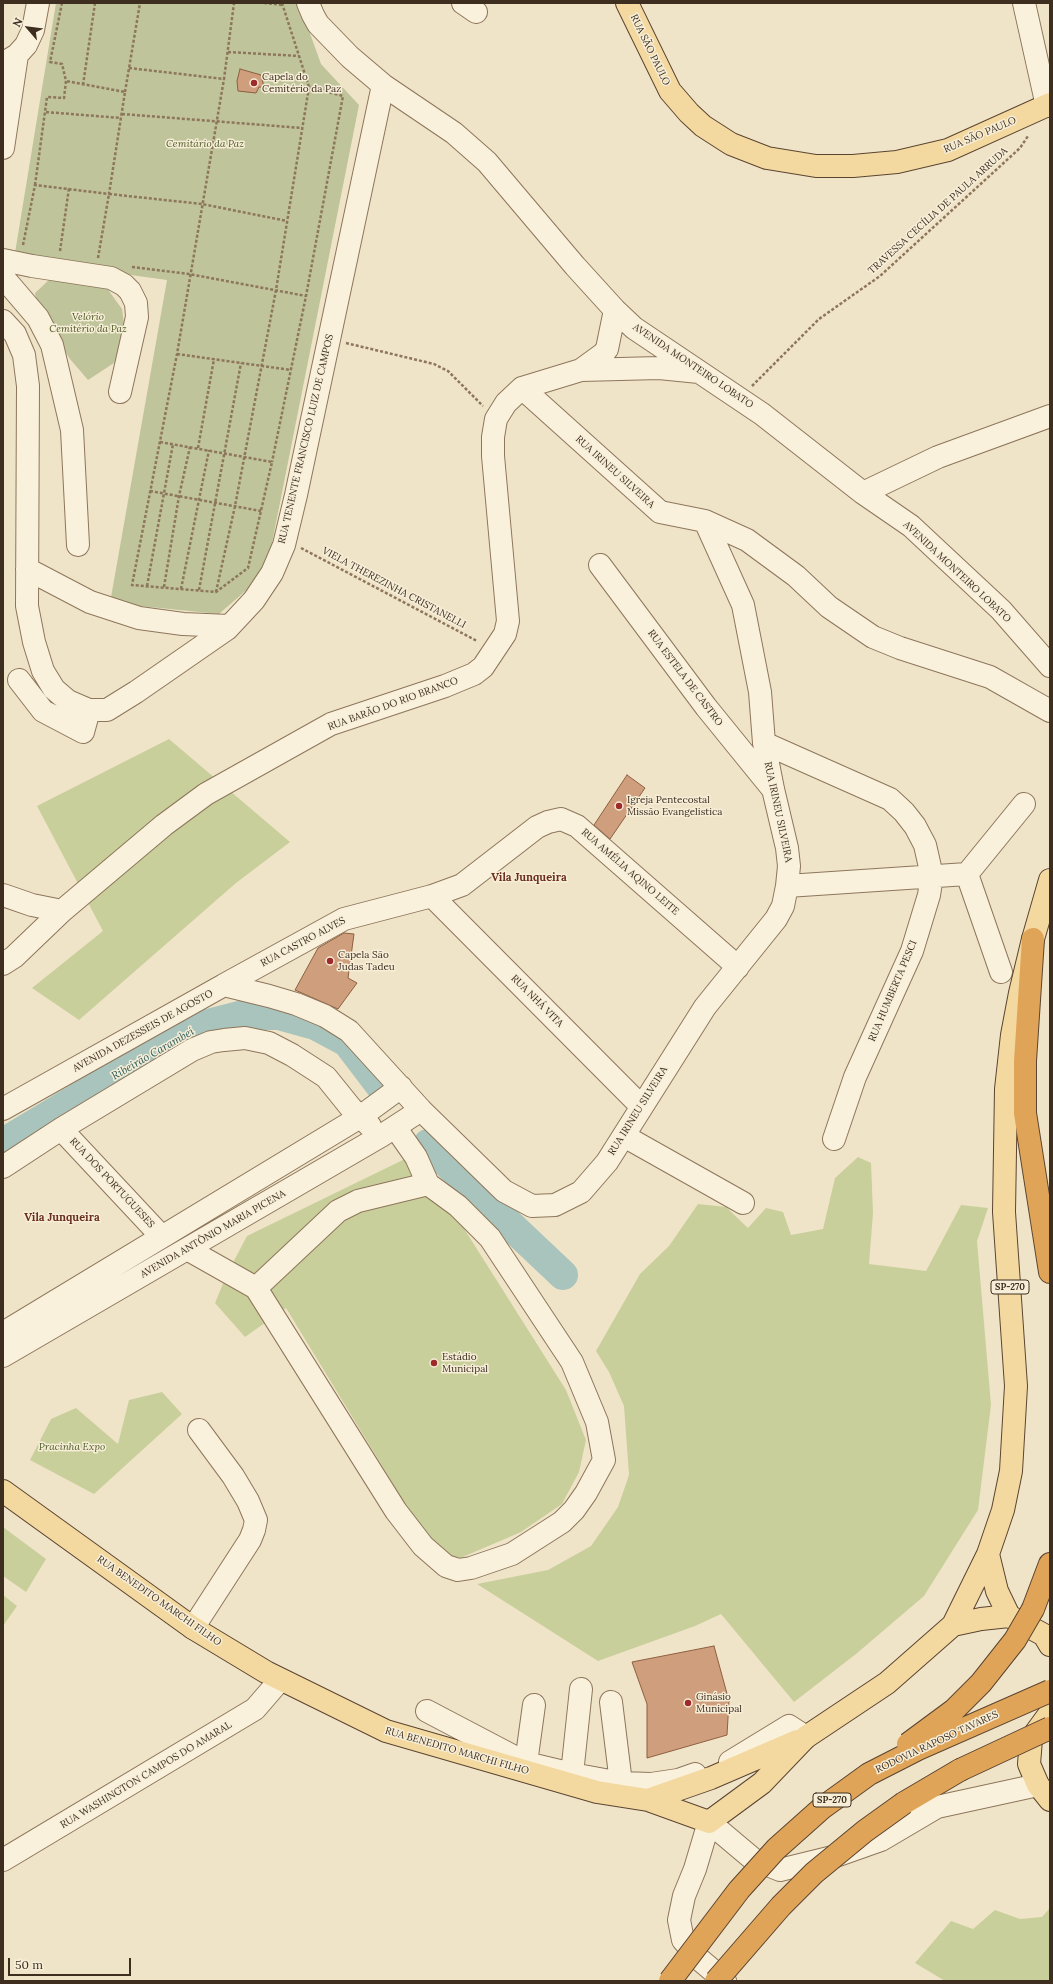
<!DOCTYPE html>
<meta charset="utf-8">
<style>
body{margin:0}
#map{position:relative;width:1053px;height:1984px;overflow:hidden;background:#f0e4c8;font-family:Lora,serif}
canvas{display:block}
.frame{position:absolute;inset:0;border:4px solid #3d2e20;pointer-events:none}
.north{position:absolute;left:8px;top:8px;width:40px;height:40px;-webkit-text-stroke:3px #f7eed8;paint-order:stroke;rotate:298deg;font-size:11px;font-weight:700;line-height:16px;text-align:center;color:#3d2e20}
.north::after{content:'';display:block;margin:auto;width:14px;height:18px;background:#3d2e20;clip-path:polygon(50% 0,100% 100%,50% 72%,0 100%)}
.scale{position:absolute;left:8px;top:1958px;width:123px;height:18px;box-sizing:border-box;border:2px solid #3d2e20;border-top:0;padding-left:5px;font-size:12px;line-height:14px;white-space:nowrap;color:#3d2e20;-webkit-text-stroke:3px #f7eed8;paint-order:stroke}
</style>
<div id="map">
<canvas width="1053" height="1984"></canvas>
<div class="frame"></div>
<div class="north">N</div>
<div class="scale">50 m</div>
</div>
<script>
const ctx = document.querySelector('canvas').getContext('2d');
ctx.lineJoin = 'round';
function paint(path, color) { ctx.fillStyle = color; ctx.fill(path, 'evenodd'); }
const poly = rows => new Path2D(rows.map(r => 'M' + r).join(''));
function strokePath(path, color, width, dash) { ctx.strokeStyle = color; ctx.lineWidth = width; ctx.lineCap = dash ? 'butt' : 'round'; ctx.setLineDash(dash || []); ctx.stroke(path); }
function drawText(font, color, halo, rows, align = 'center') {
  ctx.font = font + ' Lora,serif'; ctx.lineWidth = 3; ctx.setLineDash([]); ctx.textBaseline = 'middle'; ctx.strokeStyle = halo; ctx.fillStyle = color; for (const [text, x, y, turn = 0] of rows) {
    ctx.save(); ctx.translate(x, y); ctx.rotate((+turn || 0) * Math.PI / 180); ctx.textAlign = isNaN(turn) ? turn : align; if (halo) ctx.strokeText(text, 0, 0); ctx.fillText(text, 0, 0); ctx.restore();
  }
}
paint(poly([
 [169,739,290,842,236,883,79,1020,32,988,103,931,37,806],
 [411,1156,439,1189,566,1390,586,1440,579,1472,562,1504,521,1532,451,1562,429,1543,286,1308,245,1337,215,1303,227,1274,247,1236],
 [858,1157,871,1163,873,1213,869,1264,926,1271,961,1205,988,1208,977,1241,991,1405,978,1510,924,1596,856,1654,794,1702,721,1614,695,1626,598,1661,477,1584,548,1570,591,1546,618,1507,629,1475,624,1406,609,1372,596,1351,640,1274,669,1246,698,1204,726,1207,748,1228,766,1208,783,1212,791,1235,823,1229,835,1178],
 [162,1392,182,1414,94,1494,30,1460,51,1419,76,1408,118,1444,129,1400],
 [3,1527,46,1559,26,1592,3,1576],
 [3,1595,17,1606,3,1626],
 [1050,1906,1050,1981,945,1981,915,1963,951,1921,973,1929,995,1910,1020,1919,1042,1917,1049,1909]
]), '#c9cf9b');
paint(poly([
 [56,3,299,3,321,64,359,105,266,573,219,614,110,603,167,280,14,259],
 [50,279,106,287,122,309,126,339,114,363,88,380,70,359,37,306,35,293]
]), '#bfc49a');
strokePath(poly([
 [3,1143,174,1040,208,1024,243,1015,279,1015,315,1025,347,1042,385,1092],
 [428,1144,491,1207,563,1275]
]), '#a9c4bc', 30);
const building = poly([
 [240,69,261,75,264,87,259,87,256,93,238,91,237,81,240,69],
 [627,775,645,788,610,839,594,825,627,775],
 [344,933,354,934,348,978,357,983,338,1009,295,990,318,948,344,933],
 [714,1646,729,1701,727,1735,647,1758,647,1704,632,1662,714,1646]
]);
paint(building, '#cf9f7d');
strokePath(building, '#8d5f41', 1);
const minor = poly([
 [308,3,313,15,318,24,350,57,383,85,454,133,487,162,575,266,615,310,634,328,762,414,863,493,911,526,1001,610,1050,666],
 [463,3,476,12],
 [1024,3,1047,106],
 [4,63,17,55,26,45,33,30,38,3],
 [3,148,17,55],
 [3,260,32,266,111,278,124,285,130,291,136,303,137,317,120,392],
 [3,277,38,318,52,345,72,430,78,545],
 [3,321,15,334,24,355,28,386,27,606,34,642,43,671,54,689,68,701,89,710,107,710,136,692,227,629,254,600,272,573,284,545,296,495,383,85],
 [581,370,603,354,607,349,615,310],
 [863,493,938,457,1050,416],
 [705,521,747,540,796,576,829,607,873,637,900,648,990,677,1050,711],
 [600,565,706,707,771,787],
 [27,569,90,602,139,618,183,624,229,626],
 [19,680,43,711,83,732,89,710],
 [764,743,890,799,904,812,915,826,925,845,932,876,929,895,912,951,855,1077,834,1139],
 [967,874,1001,972],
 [967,874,1024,804],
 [787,886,967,874],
 [3,895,32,905,62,911],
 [432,896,641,1106],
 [3,964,14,957,62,911,164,825,206,794,331,724,445,686,474,674,483,667,505,634,508,621,493,456,493,437,496,419,506,403,522,388,581,370,659,368,699,372],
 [224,985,344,919,432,896,462,885,537,827,548,822,561,819,577,826,738,967],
 [3,1109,224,985,269,996,296,1004,325,1016,349,1031,421,1110,504,1191,532,1206,555,1205,581,1192,607,1162,705,1007,776,919,783,906,787,886,789,866,787,848,773,789,764,743,760,692,743,605,705,521,660,512,522,388],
 [61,1129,162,1237],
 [624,1136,743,1203],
 [3,1167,61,1129,192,1050,211,1042,224,1040,245,1038,269,1043,292,1055,326,1077,351,1108,370,1126],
 [187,1249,256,1288,396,1511,423,1546,446,1566,458,1570,471,1568,512,1554,562,1522,574,1510,586,1493,604,1460,597,1422,572,1362,490,1238,458,1206,428,1184,416,1157,395,1127],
 [256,1288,338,1211,358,1201,428,1184],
 [3,1333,360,1117,401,1087],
 [3,1356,381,1136,421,1110],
 [193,1628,250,1540,254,1530,256,1520,248,1501,233,1476,199,1430],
 [611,1702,621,1783],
 [427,1711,526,1763,572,1774,621,1783,651,1784,678,1780,695,1774],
 [730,1762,789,1726,806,1737],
 [526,1763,534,1705],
 [572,1774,581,1689],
 [3,1860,255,1709,280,1680],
 [725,1981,699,1959,683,1940,679,1920,684,1896,695,1869,709,1822,753,1859,780,1870,833,1857,881,1840,937,1807,1038,1785]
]);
const major = poly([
 [627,3,670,91,689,113,703,126,731,144,767,158,816,166,853,166,897,162,948,150,1050,104],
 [3,1491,193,1628,266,1672,386,1731,597,1792,648,1800,709,1822,762,1783,806,1737,887,1683,953,1625,988,1554,1003,1510,1011,1471,1016,1386,1004,1212,1006,1089,1012,1035,1020,993,1033,939,1050,880],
 [988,1554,997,1591,1009,1616],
 [953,1625,981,1619,1009,1616,1044,1635,1050,1645],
 [1050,1713,1031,1739,1029,1764,1038,1785,1050,1800],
 [648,1800,711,1778,797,1741]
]);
const highway = poly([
 [1033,939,1025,1061,1025,1113,1050,1272],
 [1033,1609,1050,1564],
 [904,1803,960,1770]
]);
strokePath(minor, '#8d765c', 24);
strokePath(major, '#5b4430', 24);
strokePath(highway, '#5b4430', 24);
strokePath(poly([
 [264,3,283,5],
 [282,3,309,87],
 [228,52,299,56],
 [129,68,224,79,234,3],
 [83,85,95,3],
 [125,92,140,3],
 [46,112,121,118],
 [122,114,302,128],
 [35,185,47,97,64,98,66,81,62,64,50,62,62,3],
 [23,245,35,185,109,194,125,92,66,81],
 [60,251,69,188],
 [98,258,109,194,202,204,287,221],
 [132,267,189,274,306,296],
 [346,343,434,364,448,371,483,406],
 [177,354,291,370],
 [752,386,819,319,880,276,1020,148,1028,136],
 [160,442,272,462,248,568,216,592,132,585,177,354,224,79],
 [198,448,214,359],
 [150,491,261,511],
 [301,548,477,641],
 [147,586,173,444],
 [164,587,179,496,190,447],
 [181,589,209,450],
 [199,590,241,363],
 [216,592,235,506,276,290,309,87,343,96,306,296,272,462]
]), '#8d765c', 2.5, [3, 2]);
strokePath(minor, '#faf1dc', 22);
strokePath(major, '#f3d9a0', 22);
strokePath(highway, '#e0a458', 22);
const highwayBridge = poly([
 [908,1744,954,1710,981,1683,1015,1640,1033,1609],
 [960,1770,1050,1728],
 [670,1981,739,1890,776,1849,822,1808,869,1774,918,1749,1050,1691],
 [716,1981,781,1906,814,1873,865,1831,904,1803]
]);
strokePath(highwayBridge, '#5b4430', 24, []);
strokePath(highwayBridge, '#e0a458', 22);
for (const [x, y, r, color] of [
 [254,83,4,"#9e2a2b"],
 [619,806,4,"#9e2a2b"],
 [330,961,4,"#9e2a2b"],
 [434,1363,4,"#9e2a2b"],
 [688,1703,4,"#9e2a2b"]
]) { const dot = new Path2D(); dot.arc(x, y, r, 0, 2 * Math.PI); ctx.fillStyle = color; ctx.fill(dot); strokePath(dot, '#f7eed8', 1.5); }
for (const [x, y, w] of [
 [1010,1287,38],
 [832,1800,38]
]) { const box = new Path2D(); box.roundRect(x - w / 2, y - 7, w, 14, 3); ctx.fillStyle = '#f7eed8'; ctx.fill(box); strokePath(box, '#3d2e20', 1); }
drawText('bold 9px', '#3d2e20', null, [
 ["SP-270",1010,1287],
 ["SP-270",832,1800]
]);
drawText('10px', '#3d2e20', '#f7eed8', [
 ["RUA SÃO PAULO",650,50,64],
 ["RUA SÃO PAULO",980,135,-23],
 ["TRAVESSA CECÍLIA DE PAULA ARRUDA",938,211,-42],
 ["AVENIDA MONTEIRO LOBATO",693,366,34],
 ["RUA TENENTE FRANCISCO LUIZ DE CAMPOS",306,439,-77],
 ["RUA IRINEU SILVEIRA",615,472,42],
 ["AVENIDA MONTEIRO LOBATO",957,572,43],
 ["VIELA THEREZINHA CRISTANELLI",394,588,28],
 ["RUA ESTELA DE CASTRO",685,678,53],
 ["RUA BARÃO DO RIO BRANCO",393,704,-20],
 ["RUA IRINEU SILVEIRA",778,812,78],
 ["RUA AMÉLIA AQINO LEITE",630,872,41],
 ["RUA CASTRO ALVES",303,942,-28],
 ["RUA HUMBERTA PESCI",893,991,-67],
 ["RUA NHÁ VITA",537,1001,45],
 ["AVENIDA DEZESSEIS DE AGOSTO",143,1031,-29],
 ["RUA IRINEU SILVEIRA",638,1111,-58],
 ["RUA DOS PORTUGUESES",112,1183,47],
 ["AVENIDA ANTÔNIO MARIA PICENA",213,1234,-30],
 ["RUA BENEDITO MARCHI FILHO",159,1601,35],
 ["RODOVIA RAPOSO TAVARES",937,1742,-25],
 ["RUA BENEDITO MARCHI FILHO",457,1751,16],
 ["RUA WASHINGTON CAMPOS DO AMARAL",146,1775,-31]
]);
drawText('10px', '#3d2e20', '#f7eed8', [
 ["Capela do",262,77],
 ["Cemítério da Paz",262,89],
 ["Igreja Pentecostal",627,800],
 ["Missão Evangelistica",627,812],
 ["Capela São",338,955],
 ["Judas Tadeu",338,967],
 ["Estádio",442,1357],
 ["Municipal",442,1369],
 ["Ginásio",696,1697],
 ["Municipal",696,1709]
], 'left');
drawText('italic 10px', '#4d5a26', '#f7eed8', [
 ["Cemitário da Paz",205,144],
 ["Velório",88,317],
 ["Cemitério da Paz",88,329],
 ["Pracinha Expo",72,1447]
]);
drawText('bold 11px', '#6b2e1e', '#f7eed8', [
 ["Vila Junqueira",529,878],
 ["Vila Junqueira",62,1218]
]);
drawText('italic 11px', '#2f5d5a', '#f7eed8', [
 ["Ribeirão Carambeí",153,1054,-30]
]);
</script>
